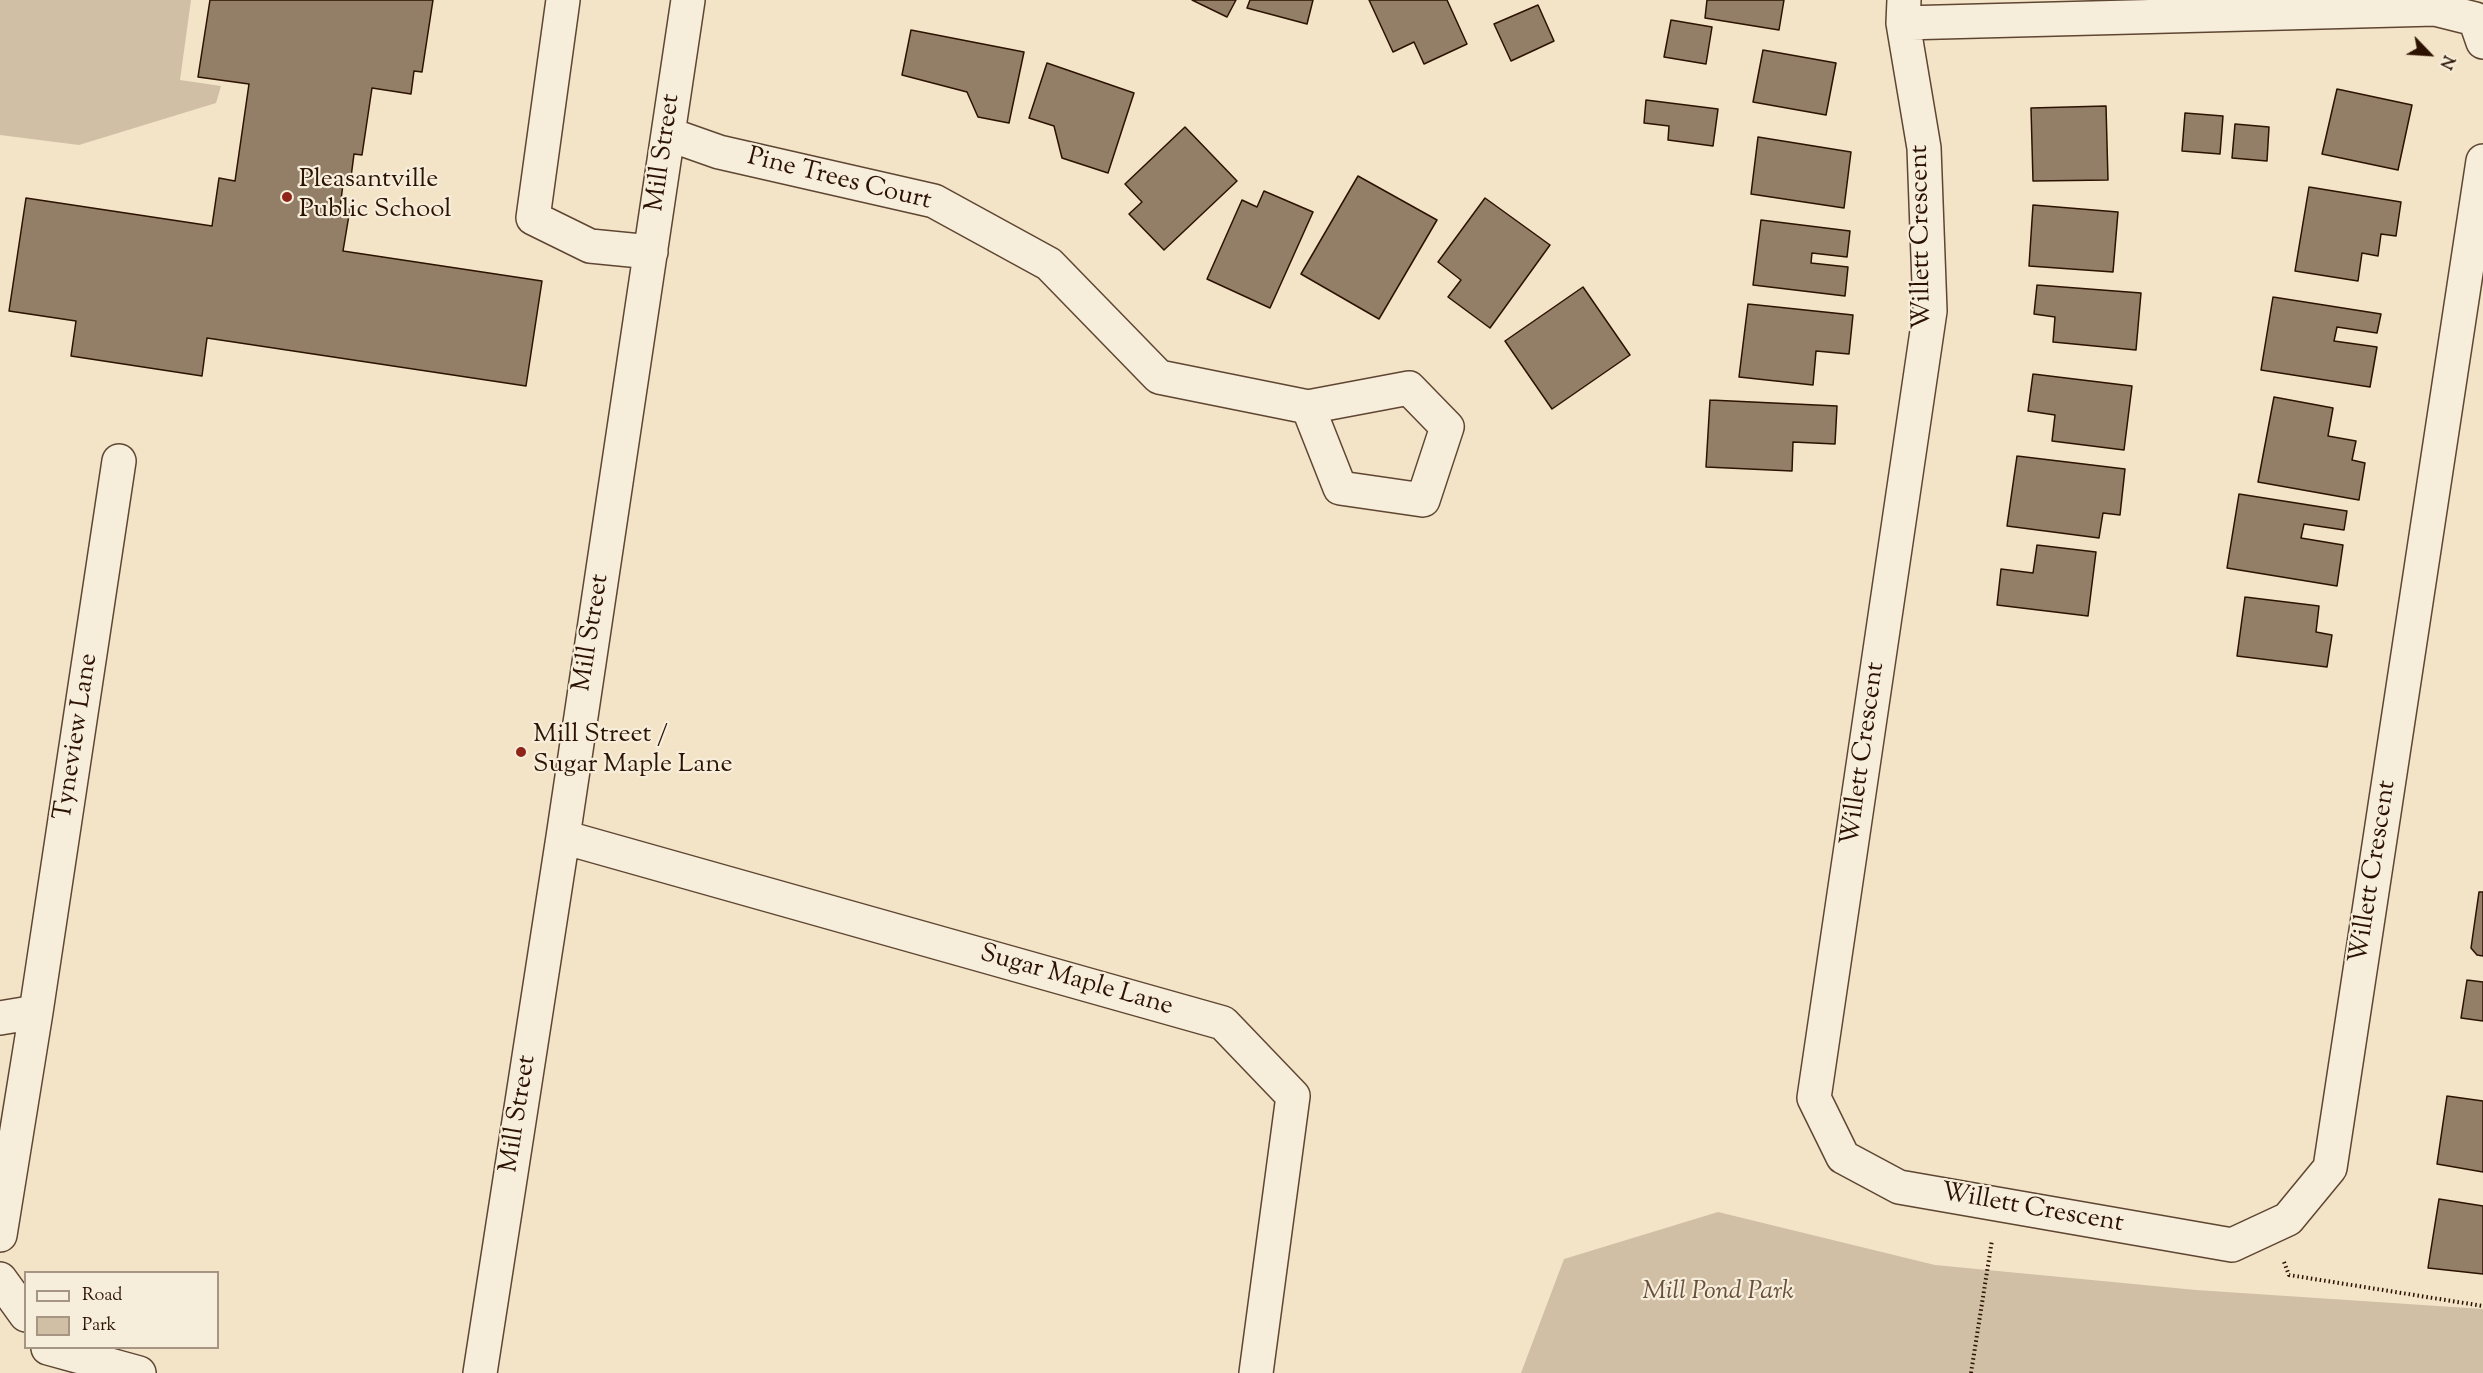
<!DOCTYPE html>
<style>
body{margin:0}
#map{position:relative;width:2483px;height:1373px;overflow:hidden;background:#f3e3c7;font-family:"Sorts Mill Goudy",serif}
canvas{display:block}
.legend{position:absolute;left:24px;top:1271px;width:195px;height:78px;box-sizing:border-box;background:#f7eddb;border:2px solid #a69583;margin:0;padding:8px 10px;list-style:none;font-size:18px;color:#2c1200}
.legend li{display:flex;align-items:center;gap:12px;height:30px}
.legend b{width:30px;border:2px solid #a69583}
.north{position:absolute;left:2399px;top:24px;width:60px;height:60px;-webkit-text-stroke:4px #f7eddb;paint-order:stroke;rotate:115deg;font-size:16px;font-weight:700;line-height:24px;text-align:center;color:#2c1200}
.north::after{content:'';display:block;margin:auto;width:21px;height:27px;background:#2c1200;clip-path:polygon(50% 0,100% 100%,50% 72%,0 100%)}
</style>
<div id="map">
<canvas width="2483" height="1373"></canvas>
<ul class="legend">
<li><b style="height:8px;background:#f7eddb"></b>Road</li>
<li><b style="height:16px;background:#d1bfa5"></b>Park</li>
</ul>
<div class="north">N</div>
</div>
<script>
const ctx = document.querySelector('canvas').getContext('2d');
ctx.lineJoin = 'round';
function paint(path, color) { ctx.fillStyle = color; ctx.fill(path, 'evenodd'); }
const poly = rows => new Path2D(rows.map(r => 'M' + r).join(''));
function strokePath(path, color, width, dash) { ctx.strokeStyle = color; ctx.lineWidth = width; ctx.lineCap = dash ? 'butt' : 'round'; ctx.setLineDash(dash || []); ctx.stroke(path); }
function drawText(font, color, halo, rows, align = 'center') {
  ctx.font = font + ' "Sorts Mill Goudy",serif'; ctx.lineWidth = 4.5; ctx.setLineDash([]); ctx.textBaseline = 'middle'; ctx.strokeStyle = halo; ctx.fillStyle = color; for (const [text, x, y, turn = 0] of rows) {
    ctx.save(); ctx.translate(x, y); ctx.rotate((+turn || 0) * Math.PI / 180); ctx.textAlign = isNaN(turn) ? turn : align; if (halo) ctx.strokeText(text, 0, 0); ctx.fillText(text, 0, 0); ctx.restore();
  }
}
paint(poly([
 [0,0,191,0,180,80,221,86,216,103,79,145,0,135],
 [1718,1212,1935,1265,2196,1290,2483,1309,2483,1373,1521,1373,1564,1259]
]), '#d1bfa5');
const building = poly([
 [210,0,433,0,422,72,414,71,411,94,372,88,362,155,354,154,350,185,343,184,340,208,350,209,343,251,542,281,526,386,207,338,202,376,71,356,76,321,9,311,26,198,212,226,219,178,235,181,249,84,198,77,210,0],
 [1192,0,1236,0,1227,17,1192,0],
 [1250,0,1313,0,1307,24,1247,8,1250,0],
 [1369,0,1447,0,1467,44,1424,64,1414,42,1393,52,1369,0],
 [1707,0,1784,0,1779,30,1705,18,1707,0],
 [1538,5,1554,41,1511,61,1494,24,1538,5],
 [1671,20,1712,27,1706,64,1664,57,1671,20],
 [911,30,1024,52,1009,123,978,117,967,92,902,75,911,30],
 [1763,50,1836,63,1826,115,1753,102,1763,50],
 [1047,63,1134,93,1108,173,1062,158,1054,126,1029,118,1047,63],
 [2337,89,2412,105,2398,170,2322,154,2337,89],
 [1646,100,1718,109,1713,146,1668,140,1669,126,1644,123,1646,100],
 [2106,106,2108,180,2033,181,2031,108,2106,106],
 [2185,113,2223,116,2220,154,2182,151,2185,113],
 [2235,124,2269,127,2267,161,2232,158,2235,124],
 [1185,127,1237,181,1164,250,1129,214,1142,202,1125,184,1185,127],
 [1758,137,1851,152,1844,208,1751,194,1758,137],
 [1358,176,1437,220,1379,319,1301,274,1358,176],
 [2309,187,2401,202,2396,236,2381,234,2378,256,2362,253,2358,281,2295,271,2309,187],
 [1264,191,1313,212,1270,308,1207,279,1242,200,1257,207,1264,191],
 [1485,198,1550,245,1490,328,1448,297,1461,280,1438,262,1485,198],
 [2033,205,2118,212,2113,272,2029,266,2033,205],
 [1761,220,1850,231,1847,257,1812,253,1811,263,1848,267,1845,296,1753,285,1761,220],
 [2037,285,2141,293,2136,350,2053,342,2055,317,2034,314,2037,285],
 [1583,287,1630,355,1552,409,1505,341,1583,287],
 [2273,297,2381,314,2377,333,2337,327,2334,341,2377,347,2370,387,2261,370,2273,297],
 [1748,304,1853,315,1849,354,1816,351,1813,385,1739,377,1748,304],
 [2033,374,2132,386,2124,450,2052,441,2055,415,2028,411,2033,374],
 [2274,397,2333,408,2328,436,2356,441,2352,460,2365,463,2359,500,2258,482,2274,397],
 [1710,400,1837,406,1835,444,1793,442,1792,471,1706,467,1710,400],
 [2017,456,2125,469,2120,515,2103,513,2099,538,2007,526,2017,456],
 [2239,494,2347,511,2344,530,2304,524,2301,538,2343,545,2337,586,2227,568,2239,494],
 [2037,545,2096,552,2088,616,1997,605,2001,569,2033,573,2037,545],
 [2245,597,2319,606,2316,632,2332,635,2327,667,2237,656,2245,597],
 [2479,892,2483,892,2483,956,2477,955,2471,948,2479,892],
 [2467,980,2483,982,2483,1021,2461,1018,2467,980],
 [2447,1096,2483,1101,2483,1172,2437,1164,2447,1096],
 [2439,1199,2483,1206,2483,1274,2428,1268,2439,1199]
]);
paint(building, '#937f67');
strokePath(building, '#2c1200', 1.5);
const minor = poly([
 [563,0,533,218,590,246,651,252],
 [1904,0,1903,23,1924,148,1930,311,1814,1098,1843,1157,1899,1187,2232,1245,2288,1219,2330,1168,2483,161],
 [1903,23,2435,9,2475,19,2483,42],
 [668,134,719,152,934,201,1049,264,1159,377,1308,407,1340,488,1423,500,1447,427,1409,388,1308,407],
 [563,837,1223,1023,1293,1096,1256,1373],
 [0,1018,36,1012],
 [0,1235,36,1012,119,461],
 [0,1279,26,1315],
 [48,1348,139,1373],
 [480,1373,563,837,688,0]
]);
strokePath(minor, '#5e4632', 36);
strokePath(poly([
 [2284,1262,2289,1275,2483,1306],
 [1971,1373,1992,1240]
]), '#2c1200', 4, [1.5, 3]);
strokePath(minor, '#f7eddb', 33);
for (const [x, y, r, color] of [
 [287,197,6,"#8f2418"],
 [521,752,6,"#8f2418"]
]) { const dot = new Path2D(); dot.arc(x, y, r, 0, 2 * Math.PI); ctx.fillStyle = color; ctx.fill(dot); strokePath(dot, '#f7eddb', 2); }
drawText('26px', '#2c1200', '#f7eddb', [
 ["Mill Street",665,153,-82],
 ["Pine Trees Court",839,181,14],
 ["Willett Crescent",1923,237,-91],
 ["Mill Street",593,633,-81],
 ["Tyneview Lane",78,737,-81],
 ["Willett Crescent",1865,754,-82],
 ["Willett Crescent",2375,872,-81],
 ["Sugar Maple Lane",1076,982,16],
 ["Mill Street",520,1114,-81],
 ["Willett Crescent",2032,1210,10]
]);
drawText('26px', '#2c1200', '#f7eddb', [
 ["Pleasantville",299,182],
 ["Public School",299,212],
 ["Mill Street /",533,737],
 ["Sugar Maple Lane",533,767]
], 'left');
drawText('italic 26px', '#664f3a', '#f7eddb', [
 ["Mill Pond Park",1718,1294]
]);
</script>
